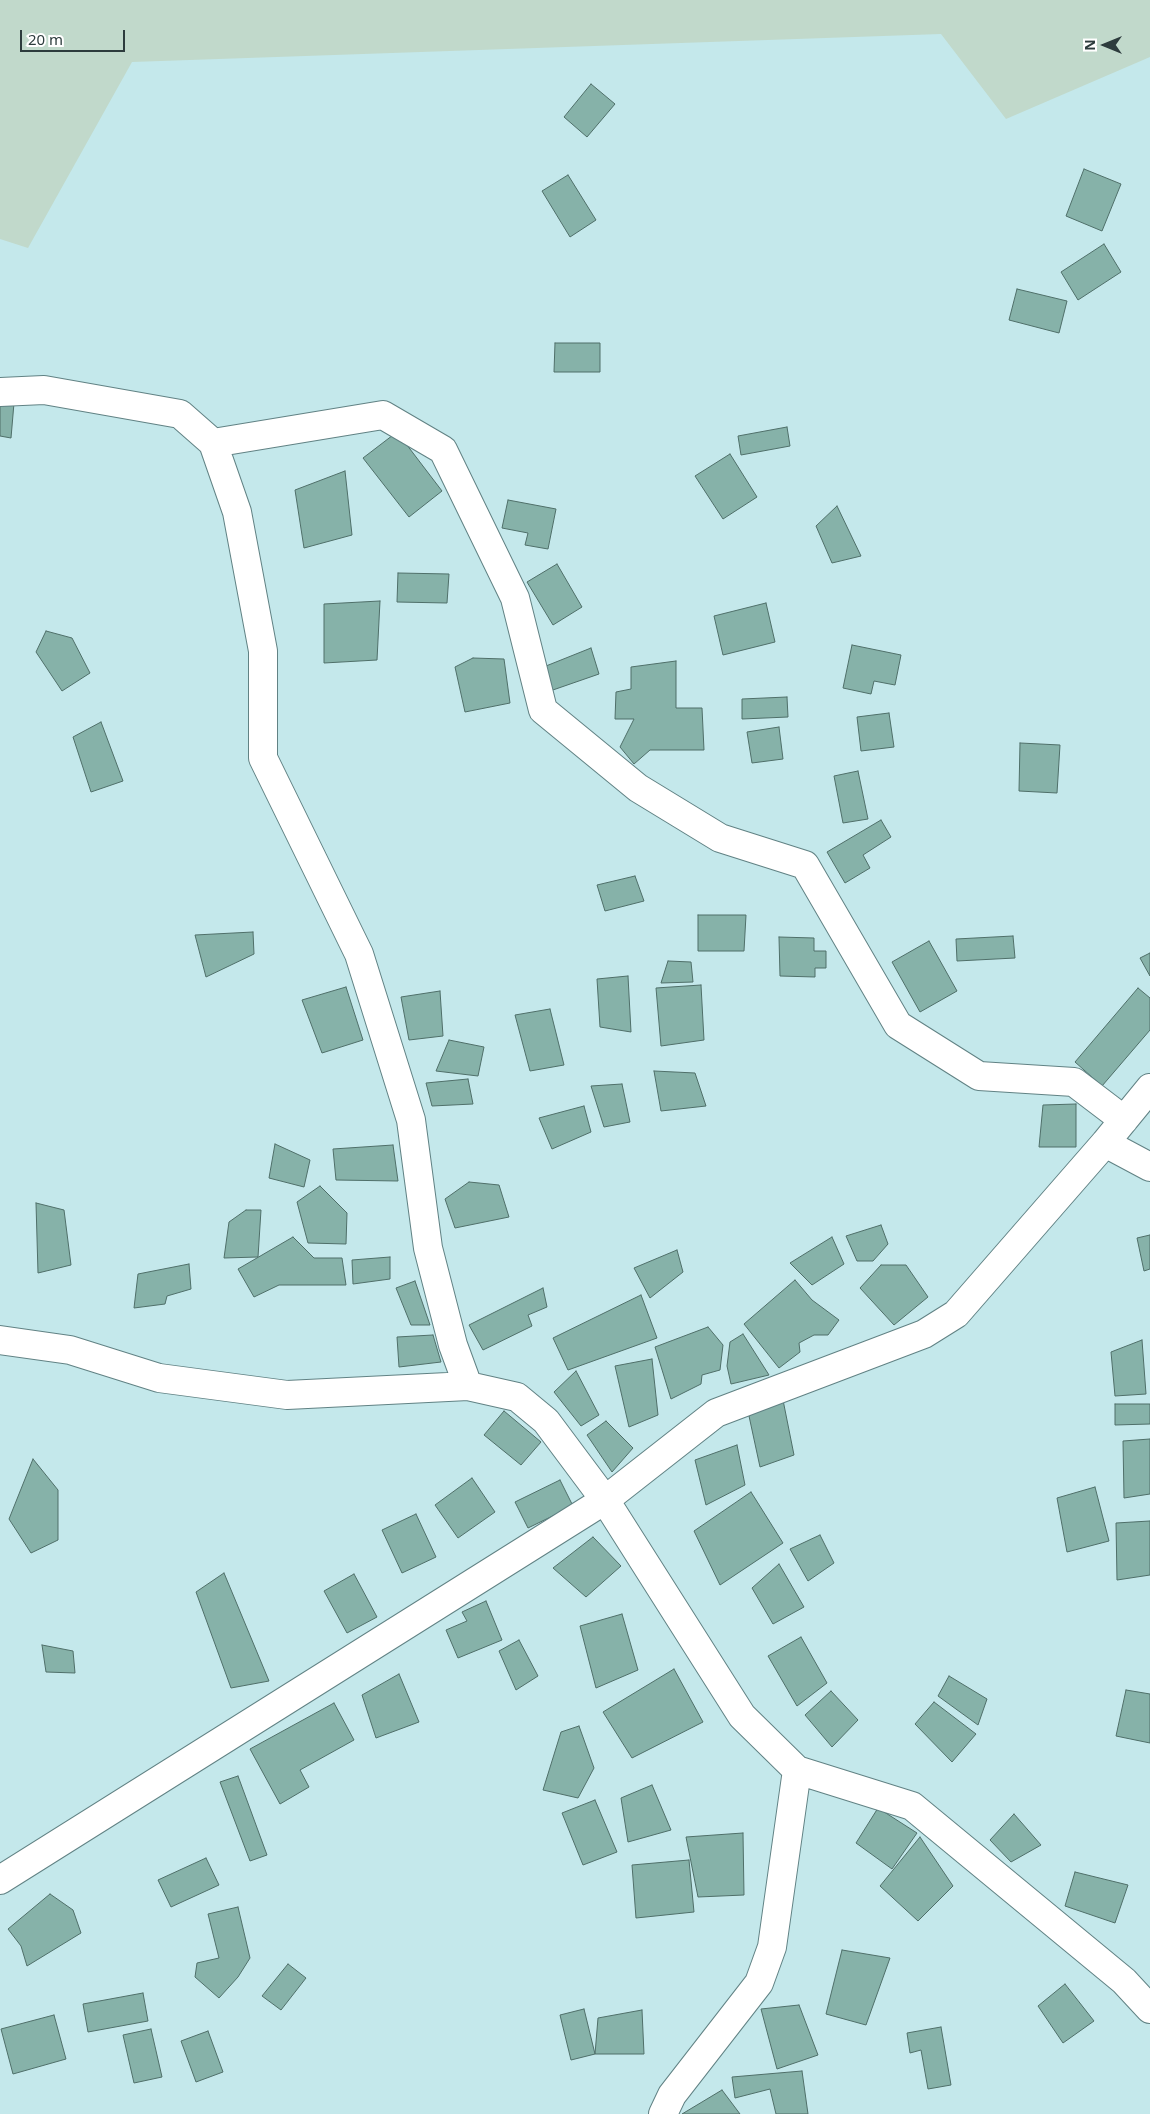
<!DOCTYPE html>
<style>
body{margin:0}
#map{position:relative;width:1150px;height:2114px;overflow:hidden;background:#c4e8eb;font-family:"Noto Sans",sans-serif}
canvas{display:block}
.north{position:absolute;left:1080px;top:20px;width:50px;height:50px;-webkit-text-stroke:4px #fff;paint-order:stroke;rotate:270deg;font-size:14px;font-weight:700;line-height:20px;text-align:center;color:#2d3c3d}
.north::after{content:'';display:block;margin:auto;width:18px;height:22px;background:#2d3c3d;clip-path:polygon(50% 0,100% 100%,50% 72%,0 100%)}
.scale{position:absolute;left:20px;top:30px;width:105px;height:22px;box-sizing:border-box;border:2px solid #2d3c3d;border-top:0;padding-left:6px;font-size:15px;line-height:18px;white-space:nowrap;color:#2d3c3d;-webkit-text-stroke:4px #fff;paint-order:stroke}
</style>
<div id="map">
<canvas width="1150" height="2114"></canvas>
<div class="north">N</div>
<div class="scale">20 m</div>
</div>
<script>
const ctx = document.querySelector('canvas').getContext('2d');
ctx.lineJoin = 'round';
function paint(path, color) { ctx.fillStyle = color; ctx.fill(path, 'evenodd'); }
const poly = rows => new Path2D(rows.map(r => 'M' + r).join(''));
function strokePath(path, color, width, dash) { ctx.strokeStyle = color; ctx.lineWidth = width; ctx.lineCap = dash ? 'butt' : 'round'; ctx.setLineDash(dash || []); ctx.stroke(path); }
paint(poly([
 [0,0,1150,0,1150,57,1006,119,941,34,132,62,28,248,0,239]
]), '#c1d9cb');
const building = poly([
 [591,84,615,104,587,137,564,117,591,84],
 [1084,169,1121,184,1102,231,1066,216,1084,169],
 [568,175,596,220,570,237,542,191,568,175],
 [1104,244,1121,272,1078,300,1061,272,1104,244],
 [1017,289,1067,301,1059,333,1009,320,1017,289],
 [555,343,600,343,600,372,554,372,555,343],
 [0,401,14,403,11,438,0,436,0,401],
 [787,427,790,446,741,455,738,436,787,427],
 [397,432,442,491,409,517,363,458,397,432],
 [730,454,757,497,723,519,695,476,730,454],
 [345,471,352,535,304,548,295,490,345,471],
 [508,500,556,509,548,549,525,545,528,533,502,528,508,500],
 [837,506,861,556,832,563,816,526,837,506],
 [557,564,582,607,553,625,527,582,557,564],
 [398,573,449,574,447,603,397,602,398,573],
 [380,601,377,660,324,663,324,604,380,601],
 [766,603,775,642,723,655,714,616,766,603],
 [46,631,72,638,90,673,62,691,36,652,46,631],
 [852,645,901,655,895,685,874,681,871,694,843,688,852,645],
 [591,648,599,674,550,691,541,668,591,648],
 [473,658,504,659,510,703,465,712,455,667,473,658],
 [676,661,676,708,702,708,704,750,650,750,634,764,620,747,634,719,615,719,616,692,631,689,631,667,676,661],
 [787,697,788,717,742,719,742,699,787,697],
 [889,713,894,747,861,751,857,717,889,713],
 [101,722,123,781,91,792,73,737,101,722],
 [779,727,783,759,752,763,747,732,779,727],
 [1020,743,1060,745,1057,793,1019,791,1020,743],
 [858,771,868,819,843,823,834,776,858,771],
 [881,820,891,837,863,855,870,868,845,883,827,852,881,820],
 [635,876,644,901,605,911,597,885,635,876],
 [698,915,746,915,744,951,698,951,698,915],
 [253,932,254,954,206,977,195,935,253,932],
 [1013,936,1015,958,957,961,956,939,1013,936],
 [779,937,814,938,814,951,826,951,826,968,815,968,815,977,780,976,779,937],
 [929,941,957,991,920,1012,892,962,929,941],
 [1150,953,1150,976,1140,958,1150,953],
 [668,961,691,962,693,982,661,983,668,961],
 [628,976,631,1032,600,1027,597,979,628,976],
 [701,985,704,1040,661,1046,656,988,701,985],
 [346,987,363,1040,322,1053,302,1000,346,987],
 [1138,988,1150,998,1150,1030,1102,1086,1075,1062,1138,988],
 [440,991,443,1036,409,1040,401,997,440,991],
 [550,1009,564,1065,530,1071,515,1015,550,1009],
 [449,1040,484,1047,478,1076,436,1071,449,1040],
 [654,1071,695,1073,706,1106,661,1111,654,1071],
 [468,1079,473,1104,432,1106,426,1083,468,1079],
 [622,1084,630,1122,604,1127,591,1086,622,1084],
 [1076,1104,1076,1147,1039,1147,1043,1105,1076,1104],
 [584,1106,591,1132,552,1149,539,1118,584,1106],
 [275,1144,310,1160,304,1187,269,1178,275,1144],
 [393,1145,398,1181,336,1180,333,1149,393,1145],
 [469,1182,499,1185,509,1217,455,1228,445,1199,469,1182],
 [320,1186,347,1213,346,1244,308,1243,297,1202,320,1186],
 [36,1203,64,1210,71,1265,38,1273,36,1203],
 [246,1210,261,1210,258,1257,224,1258,229,1222,246,1210],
 [881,1225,888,1244,873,1261,857,1261,846,1236,881,1225],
 [1150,1235,1150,1269,1144,1271,1137,1238,1150,1235],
 [293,1237,314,1258,342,1258,346,1285,279,1285,254,1297,238,1269,293,1237],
 [832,1237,844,1264,812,1285,790,1263,832,1237],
 [677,1250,683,1272,650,1298,634,1268,677,1250],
 [390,1257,390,1279,353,1284,352,1260,390,1257],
 [189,1264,191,1289,167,1296,165,1304,134,1308,138,1274,189,1264],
 [881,1265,906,1265,928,1297,894,1325,860,1288,881,1265],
 [795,1280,812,1300,839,1320,828,1335,814,1335,799,1343,800,1352,779,1368,744,1324,795,1280],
 [415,1281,430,1325,411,1325,396,1288,415,1281],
 [543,1288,547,1307,528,1315,532,1326,483,1350,469,1325,543,1288],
 [641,1295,657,1338,568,1370,553,1338,641,1295],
 [708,1327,723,1345,720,1370,702,1375,701,1384,671,1399,655,1347,708,1327],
 [743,1334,769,1375,731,1384,727,1366,730,1342,743,1334],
 [433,1335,441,1362,399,1367,397,1337,433,1335],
 [1142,1340,1146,1394,1115,1396,1111,1352,1142,1340],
 [652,1359,658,1415,629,1427,615,1366,652,1359],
 [576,1371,599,1415,581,1426,554,1392,576,1371],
 [782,1395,794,1455,760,1467,749,1416,782,1395],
 [1115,1404,1150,1404,1150,1424,1115,1425,1115,1404],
 [504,1411,541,1442,521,1465,484,1435,504,1411],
 [606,1421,633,1448,612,1472,587,1435,606,1421],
 [1150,1439,1150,1494,1124,1498,1123,1441,1150,1439],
 [737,1445,745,1485,706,1505,695,1460,737,1445],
 [33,1459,58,1490,58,1540,31,1553,9,1519,33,1459],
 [472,1478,495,1512,458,1538,435,1505,472,1478],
 [560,1480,573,1506,528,1528,515,1502,560,1480],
 [1095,1487,1109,1541,1067,1552,1057,1498,1095,1487],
 [751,1492,783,1543,720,1585,694,1531,751,1492],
 [416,1514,436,1557,402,1573,382,1530,416,1514],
 [1150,1521,1150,1575,1117,1580,1116,1523,1150,1521],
 [820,1535,834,1563,808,1581,790,1549,820,1535],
 [593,1537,621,1566,586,1597,553,1568,593,1537],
 [779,1564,804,1607,773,1624,752,1588,779,1564],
 [224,1573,269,1681,231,1688,196,1592,224,1573],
 [354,1574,377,1617,347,1633,324,1591,354,1574],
 [486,1601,502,1640,458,1658,446,1630,467,1621,462,1612,486,1601],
 [622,1614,638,1670,596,1688,580,1626,622,1614],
 [801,1637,827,1683,797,1706,768,1656,801,1637],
 [519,1640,538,1676,516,1690,499,1651,519,1640],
 [42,1645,73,1651,75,1673,46,1672,42,1645],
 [674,1669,703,1722,632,1758,603,1712,674,1669],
 [399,1674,419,1722,376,1738,362,1695,399,1674],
 [949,1676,987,1699,978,1725,938,1696,949,1676],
 [1126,1690,1150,1694,1150,1743,1116,1736,1126,1690],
 [831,1691,858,1720,832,1747,805,1715,831,1691],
 [934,1702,976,1734,952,1762,915,1724,934,1702],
 [334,1703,354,1740,300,1770,309,1787,280,1804,250,1749,334,1703],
 [579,1726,594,1768,578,1798,543,1790,561,1732,579,1726],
 [238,1776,267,1855,250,1861,220,1782,238,1776],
 [652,1785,671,1830,628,1842,621,1798,652,1785],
 [595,1800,617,1852,583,1865,562,1813,595,1800],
 [878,1808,917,1833,892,1869,856,1843,878,1808],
 [1014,1814,1041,1845,1011,1862,990,1840,1014,1814],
 [743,1833,744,1895,698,1897,686,1837,743,1833],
 [920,1837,953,1886,918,1921,880,1886,920,1837],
 [206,1858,219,1885,171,1907,158,1880,206,1858],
 [689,1860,694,1912,636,1918,632,1865,689,1860],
 [1075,1872,1128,1885,1115,1923,1065,1906,1075,1872],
 [50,1894,73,1910,81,1933,27,1966,21,1946,8,1929,50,1894],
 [238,1907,250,1958,238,1977,219,1998,195,1977,197,1963,219,1958,208,1914,238,1907],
 [842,1950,890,1958,866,2025,826,2014,842,1950],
 [288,1964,306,1978,281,2010,262,1996,288,1964],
 [1065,1984,1094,2021,1063,2043,1038,2006,1065,1984],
 [143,1993,148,2021,88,2032,83,2004,143,1993],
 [799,2005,818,2055,777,2069,761,2009,799,2005],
 [584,2009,595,2054,571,2060,560,2015,584,2009],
 [642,2010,644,2054,595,2054,598,2018,642,2010],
 [54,2015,66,2059,13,2074,1,2029,54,2015],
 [941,2027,951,2085,928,2089,921,2050,910,2053,907,2033,941,2027],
 [151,2029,162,2077,134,2083,123,2035,151,2029],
 [208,2031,223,2072,196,2082,181,2041,208,2031],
 [802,2071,808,2114,776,2114,770,2089,735,2098,732,2077,802,2071],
 [722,2090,740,2114,682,2114,722,2090]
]);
paint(building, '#86b2a9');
strokePath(building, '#4f6f69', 1);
const minor = poly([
 [0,392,44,390,180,414,213,443,237,512,263,651,263,758,359,954,411,1120,428,1248,453,1345,468,1386],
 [213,443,383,415,443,450,515,598,543,710,638,788,720,838,805,865,898,1025,979,1076,1074,1082,1124,1120],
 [1105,1143,1150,1167],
 [0,1340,70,1350,159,1378,287,1395,468,1386,517,1397,546,1421,605,1500,716,1413,924,1334,956,1314,1105,1143,1150,1088],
 [0,1880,605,1500,742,1716,797,1770,912,1806,1124,1981,1150,2009],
 [663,2114,672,2095,759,1983,772,1947,797,1770]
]);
strokePath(minor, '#618284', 30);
strokePath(minor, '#fff', 28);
</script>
